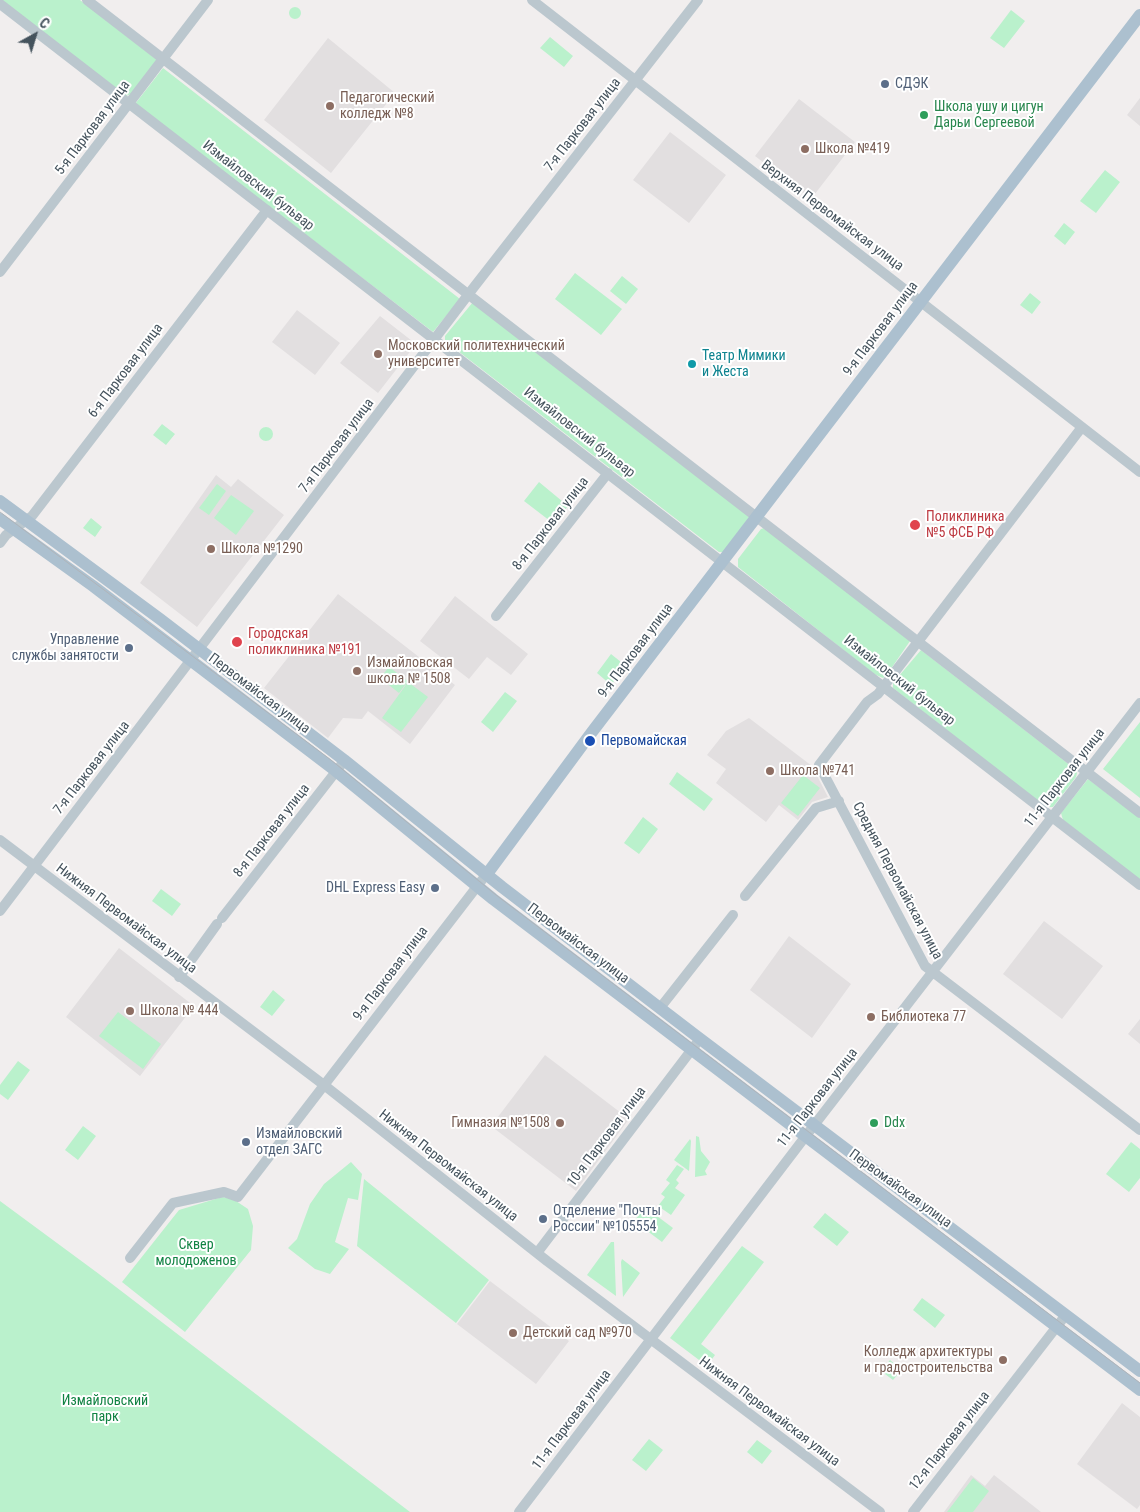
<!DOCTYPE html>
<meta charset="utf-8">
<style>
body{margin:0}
#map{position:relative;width:1140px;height:1512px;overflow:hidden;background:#f1eeee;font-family:"Roboto Condensed",sans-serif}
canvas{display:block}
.north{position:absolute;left:10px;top:10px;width:50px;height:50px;-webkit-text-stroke:4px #fff;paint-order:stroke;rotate:39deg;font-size:14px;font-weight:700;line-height:20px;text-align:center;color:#45535d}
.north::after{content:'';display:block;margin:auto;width:18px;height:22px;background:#45535d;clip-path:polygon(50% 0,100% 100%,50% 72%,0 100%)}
</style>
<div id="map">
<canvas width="1140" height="1512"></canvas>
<div class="north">С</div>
</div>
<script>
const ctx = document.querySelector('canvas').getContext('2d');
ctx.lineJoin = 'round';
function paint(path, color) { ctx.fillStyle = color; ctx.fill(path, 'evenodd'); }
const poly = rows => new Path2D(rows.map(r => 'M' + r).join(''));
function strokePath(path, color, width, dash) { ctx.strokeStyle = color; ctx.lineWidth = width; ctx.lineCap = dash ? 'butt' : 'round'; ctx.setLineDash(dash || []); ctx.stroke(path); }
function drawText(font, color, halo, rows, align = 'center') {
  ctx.font = font + ' "Roboto Condensed",sans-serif'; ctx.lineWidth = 4; ctx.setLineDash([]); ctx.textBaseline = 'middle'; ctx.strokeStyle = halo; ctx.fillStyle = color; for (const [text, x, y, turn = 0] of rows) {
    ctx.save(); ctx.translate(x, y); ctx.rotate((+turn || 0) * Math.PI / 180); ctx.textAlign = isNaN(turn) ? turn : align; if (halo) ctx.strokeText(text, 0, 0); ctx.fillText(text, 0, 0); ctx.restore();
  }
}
paint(poly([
 [328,38,395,93,331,173,264,120],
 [1140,98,1140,126,1127,115],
 [799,99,855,142,811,199,755,156],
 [670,132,726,175,689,223,633,180],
 [297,310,340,343,315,375,272,342],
 [380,316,416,344,378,393,340,363],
 [216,475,231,487,238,479,284,515,197,627,140,583],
 [338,594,455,685,410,744,368,711,362,719,343,718,328,738,264,688],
 [455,596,528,654,511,675,487,657,469,679,420,641],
 [749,718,812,766,828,797,812,802,798,820,779,805,766,822,716,783,726,769,707,755,726,731],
 [1044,921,1103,966,1062,1019,1003,974],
 [789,936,851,984,812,1038,750,990],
 [119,948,194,1006,140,1076,66,1017],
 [1140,1019,1140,1044,1128,1034],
 [545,1055,629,1119,576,1191,491,1126],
 [490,1281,569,1341,536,1384,457,1324],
 [1122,1403,1140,1417,1140,1505,1137,1509,1077,1464],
 [971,1475,985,1486,994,1475,1041,1512,944,1512]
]), '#e2dfe0');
paint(poly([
 [2,0,80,0,156,59,156,63,131,94,126,96],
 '289 13a6 6 0 1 1 12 0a6 6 0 1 1-12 0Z',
 [1011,10,1025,21,1004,48,990,38],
 [550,37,573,56,564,67,540,48],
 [163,68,460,299,433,332,135,104],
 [1105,170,1120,182,1096,213,1080,201],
 [1064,223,1075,232,1065,245,1054,236],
 [575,273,622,309,601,335,555,299],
 [622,276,638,289,626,304,610,291],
 [1030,293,1041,302,1032,314,1020,305],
 [473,302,750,516,723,552,719,552,445,341,445,336],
 [162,424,175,434,166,445,153,435],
 '259 434a7 7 0 1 1 14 0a7 7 0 1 1-14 0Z',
 [539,482,568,506,554,524,524,501],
 [217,484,226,491,209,515,199,508],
 [231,495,254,511,236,535,214,518],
 [91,518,102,527,95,537,83,528],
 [764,528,910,641,886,676,883,678,874,674,738,567,738,559,761,529],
 [921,650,1075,769,1077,773,1076,777,1053,807,1045,807,893,688,893,683],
 [611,654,626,666,611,685,597,673],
 [389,667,408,681,399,693,380,678],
 [408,682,428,697,401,732,382,718],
 [505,692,517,701,493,732,481,722],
 [1140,722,1140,798,1103,769],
 [677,772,713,799,704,811,669,784],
 [803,775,820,788,798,816,781,803],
 [1088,779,1140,818,1140,880,1063,820,1061,813],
 [643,817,658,829,639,854,624,843],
 [161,889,181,904,172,916,152,901],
 [273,990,285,1000,272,1016,260,1007],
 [118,1012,161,1044,143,1069,99,1036],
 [18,1061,30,1070,8,1100,0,1094,0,1085],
 [83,1126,96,1136,78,1160,65,1150],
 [696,1136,699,1137,701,1151,710,1162,705,1171,707,1175,695,1177],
 [690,1139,691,1141,689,1171,674,1160],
 [1131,1142,1140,1149,1140,1178,1129,1192,1106,1174],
 [351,1162,362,1174,358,1200,348,1198,335,1242,349,1249,330,1274,315,1269,288,1248,297,1239,310,1204,324,1184],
 [677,1165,684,1169,676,1180,679,1183,675,1188,685,1195,671,1215,658,1206,665,1197,661,1194,670,1183,666,1180],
 [364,1179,489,1280,456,1323,357,1246],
 [222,1197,233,1199,248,1209,253,1226,251,1250,185,1332,122,1282,179,1210],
 [0,1201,99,1274,410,1512,0,1512],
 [645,1207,673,1228,662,1242,634,1221],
 [825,1213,849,1232,837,1246,813,1227],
 [611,1242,614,1242,616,1296,587,1275],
 [742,1246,764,1262,701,1344,715,1355,707,1366,670,1338],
 [622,1259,640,1273,623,1297,621,1262],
 [922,1298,945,1315,935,1328,913,1310],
 [890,1360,902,1370,893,1380,881,1371],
 [649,1439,663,1450,646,1471,632,1460],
 [757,1440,772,1451,762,1464,747,1452],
 [973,1478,989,1491,973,1512,947,1512]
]), '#baf1cc');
strokePath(poly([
 [87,0,1140,813],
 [532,0,1140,472],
 [0,4,1140,885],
 [0,272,208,0],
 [1082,427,878,694,867,702,819,765,925,966,1140,1130],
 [0,543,6,535,32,516,267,210],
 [496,616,608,473],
 [0,840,324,1085,547,1261,880,1512],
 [745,896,816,808,839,801],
 [0,911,474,287,698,0],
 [222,918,341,765],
 [179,977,217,924],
 [660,1008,733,915],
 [537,1253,696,1044],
 [130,1258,173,1203,224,1192,238,1197,482,880],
 [519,1512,805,1137,1140,703],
 [913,1512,1065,1316]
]), '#bbc7ce', 10);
strokePath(poly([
 [0,501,160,619,344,760,502,887,695,1035,1140,1371],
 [0,519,93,586,336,771,493,899,1140,1390],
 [487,874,592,732,1140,15]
]), '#acc0cf', 12);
strokePath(poly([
 [0,512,331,760,496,895,1140,1383]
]), '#b0b4b9', 1);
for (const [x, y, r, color] of [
 [885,84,5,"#5c6f8a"],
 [330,106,5,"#8d6e63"],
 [924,115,5,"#2e9e5b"],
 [805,149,5,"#8d6e63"],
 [378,354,5,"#8d6e63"],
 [692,364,5,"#0f9aa8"],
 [915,525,6,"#e0444e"],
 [211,549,5,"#8d6e63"],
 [237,642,6,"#e0444e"],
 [129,648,5,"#5c6f8a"],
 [357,671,5,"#8d6e63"],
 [590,741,6,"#1a4fb4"],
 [770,771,5,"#8d6e63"],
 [435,888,5,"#5c6f8a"],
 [130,1011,5,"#8d6e63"],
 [871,1017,5,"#8d6e63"],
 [560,1123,5,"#8d6e63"],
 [874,1123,5,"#2e9e5b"],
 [246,1142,5,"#5c6f8a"],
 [543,1219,5,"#5c6f8a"],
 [513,1333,5,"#8d6e63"],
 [1003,1360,5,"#8d6e63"]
]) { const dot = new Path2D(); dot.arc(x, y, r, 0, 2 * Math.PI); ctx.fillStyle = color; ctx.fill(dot); strokePath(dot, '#fff', 2); }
drawText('14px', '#4e5e75', '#fff', [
 ["СДЭК",895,84],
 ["Управление",119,640,"right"],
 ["cлужбы занятости",119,656,"right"],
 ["DHL Express Easy",425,888,"right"],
 ["Измайловский",256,1134],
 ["отдел ЗАГС",256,1150],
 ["Отделение \"Почты",553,1211],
 ["России\" №105554",553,1227]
], 'left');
drawText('14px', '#785e54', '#fff', [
 ["Педагогический",340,98],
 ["колледж №8",340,114],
 ["Школа №419",815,149],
 ["Московский политехнический",388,346],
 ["университет",388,362],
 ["Школа №1290",221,549],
 ["Измайловская",367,663],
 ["школа № 1508",367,679],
 ["Школа №741",780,771],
 ["Школа № 444",140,1011],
 ["Библиотека 77",881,1017],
 ["Гимназия №1508",550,1123,"right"],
 ["Детский сад №970",523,1333],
 ["Колледж архитектуры",993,1352,"right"],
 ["и градостроительства",993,1368,"right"]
], 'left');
drawText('14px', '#27864d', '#fff', [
 ["Школа ушу и цигун",934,107],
 ["Дарьи Сергеевой",934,123],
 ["Ddx",884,1123]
], 'left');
drawText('14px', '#45535d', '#fff', [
 ["7-я Парковая улица",583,125,-52],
 ["5-я Парковая улица",93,128,-53],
 ["Измайловский бульвар",258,186,38],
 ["Верхняя Первомайская улица",832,216,37],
 ["9-я Парковая улица",881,329,-53],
 ["6-я Парковая улица",126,371,-53],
 ["Измайловский бульвар",579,433,38],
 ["7-я Парковая улица",337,446,-53],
 ["8-я Парковая улица",551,524,-52],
 ["9-я Парковая улица",636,651,-53],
 ["Измайловский бульвар",899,681,38],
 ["Первомайская улица",259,694,37],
 ["7-я Парковая улица",92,768,-52],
 ["11-я Парковая улица",1065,778,-52],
 ["8-я Парковая улица",272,831,-52],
 ["Средняя Первомайская улица",897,881,62],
 ["Нижняя Первомайская улица",126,919,37],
 ["Первомайская улица",578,944,37],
 ["9-я Парковая улица",391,974,-53],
 ["11-я Парковая улица",818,1098,-52],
 ["10-я Парковая улица",607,1137,-53],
 ["Нижняя Первомайская улица",448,1166,38],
 ["Первомайская улица",900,1189,36],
 ["Нижняя Первомайская улица",769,1412,37],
 ["11-я Парковая улица",572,1420,-53],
 ["12-я Парковая улица",950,1441,-52]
]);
drawText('14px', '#0d838f', '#fff', [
 ["Театр Мимики",702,356],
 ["и Жеста",702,372]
], 'left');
drawText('14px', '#be3a42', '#fff', [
 ["Поликлиника",926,517],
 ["№5 ФСБ РФ",926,533],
 ["Городская",248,634],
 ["поликлиника №191",248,650]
], 'left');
drawText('14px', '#164399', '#fff', [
 ["Первомайская",601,741]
], 'left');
drawText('14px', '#118343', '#fff', [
 ["Сквер",196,1245],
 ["молодоженов",196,1261],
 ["Измайловский",105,1401],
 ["парк",105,1417]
]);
</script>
